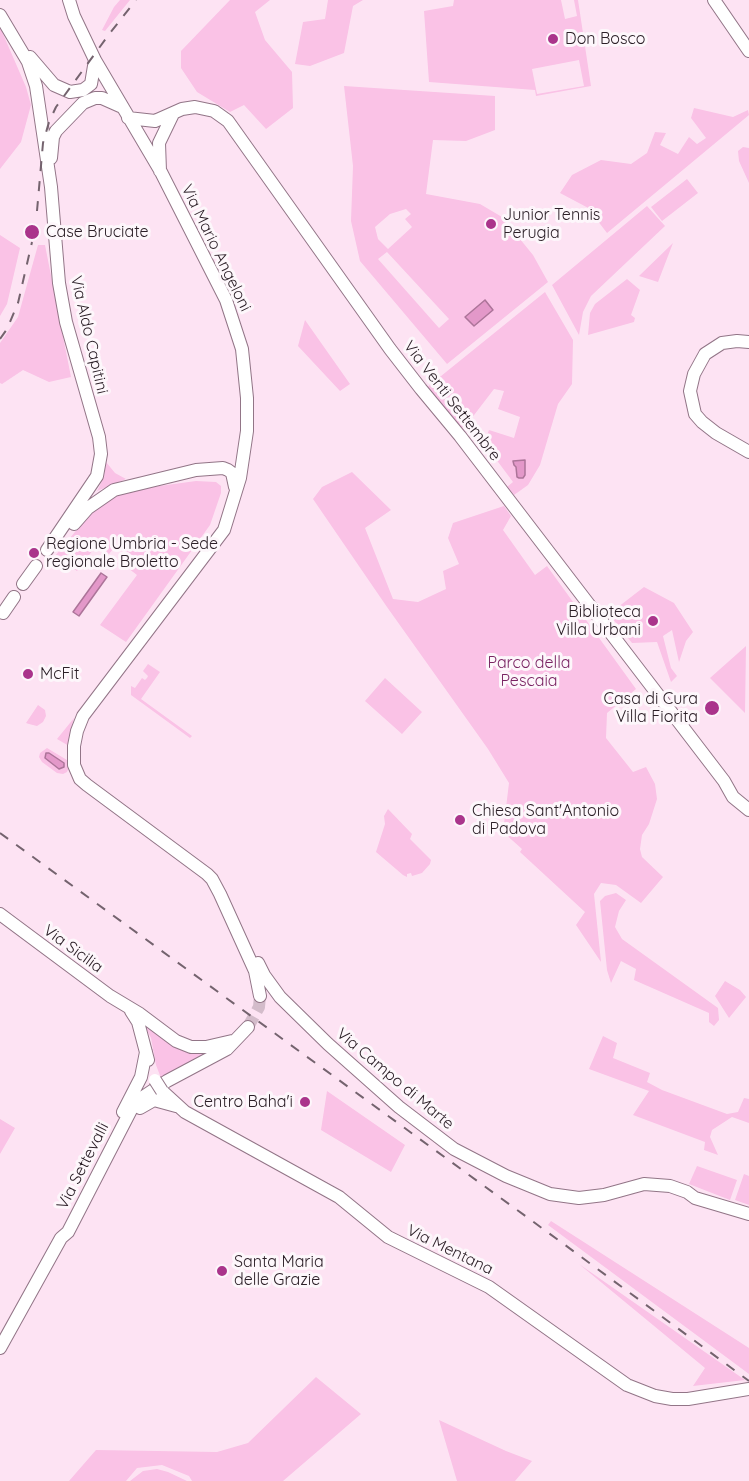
<!DOCTYPE html>
<style>
body{margin:0}
canvas{display:block;background:#fde3f3}
</style>
<canvas width="749" height="1481"></canvas>
<script>
const ctx = document.querySelector('canvas').getContext('2d');
ctx.lineJoin = 'round';
function paint(path, color) { ctx.fillStyle = color; ctx.fill(path, 'evenodd'); }
const poly = rows => new Path2D(rows.map(r => 'M' + r).join(''));
function strokePath(path, color, width, dash) { ctx.strokeStyle = color; ctx.lineWidth = width; ctx.lineCap = dash ? 'butt' : 'round'; ctx.setLineDash(dash || []); ctx.stroke(path); }
function drawText(font, color, halo, rows, align = 'center') {
  ctx.font = font + ' Quicksand,sans-serif'; ctx.lineWidth = 6; ctx.setLineDash([]); ctx.textBaseline = 'middle'; ctx.strokeStyle = halo; ctx.fillStyle = color; for (const [text, x, y, turn = 0] of rows) {
    ctx.save(); ctx.translate(x, y); ctx.rotate((+turn || 0) * Math.PI / 180); ctx.textAlign = isNaN(turn) ? turn : align; if (halo) ctx.strokeText(text, 0, 0); ctx.fillText(text, 0, 0); ctx.restore();
  }
}
paint(poly([
 [120,0,130,0,105,31,102,30,114,7],
 [230,0,270,0,255,12,265,40,292,72,293,108,266,129,244,105,230,112,197,92,181,68,181,51],
 [328,0,363,0,353,6,344,53,310,66,295,64,303,22,325,19],
 [454,0,561,0,565,19,577,16,574,0,578,0,591,86,536,96,535,90,429,82,424,11,453,6],
 [579,60,584,86,537,94,532,69],
 [0,27,26,87,31,105,21,142,0,169],
 [344,86,495,96,495,130,466,141,433,140,426,194,480,204,502,217,533,255,548,282,447,364,360,261,351,221,353,166],
 [406,209,411,214,405,219,412,227,388,249,378,239,375,227,390,214],
 [387,252,449,319,439,328,378,259],
 [694,108,733,117,748,110,749,115,607,233,594,216,594,211,560,193,572,175,601,160,631,164,647,153,655,132,666,133,660,145,678,154,689,137,697,144,706,138,691,118],
 [743,147,749,148,749,183,739,161,738,151],
 [687,179,698,193,662,221,651,207],
 [647,206,665,226,591,296,583,312,579,335,552,285],
 [0,235,20,248,7,304,0,316],
 [673,243,658,282,639,276],
 [38,245,45,245,71,377,49,382,23,370,2,384,0,383,0,343,18,317],
 [627,279,640,290,631,315,635,318,634,322,588,335,590,313,595,304],
 [545,292,573,340,572,384,558,404,540,465,528,485,514,495,507,487,513,482,484,443,489,430,514,438,520,417,498,409,504,391,494,389,471,419,461,428,425,389],
 [305,320,350,384,340,391,298,346],
 [106,462,115,473,126,479,97,491,104,477],
 [352,472,391,510,365,528,393,599,418,602,446,589,443,571,459,564,448,538,453,523,504,506,511,516,503,530,535,575,547,566,636,689,607,713,606,738,633,772,646,767,655,784,657,799,649,824,642,835,640,849,642,857,663,877,641,903,616,885,601,883,594,894,601,962,576,925,585,912,520,852,522,849,503,832,509,783,488,749,387,607,313,499,322,487],
 [196,481,216,482,221,486,221,493,210,525,126,642,100,625,137,575,124,565,132,555,117,544,109,554,96,546,77,571,55,556,89,515,115,496,130,490],
 [644,587,674,603,693,632,686,641,679,662,672,630,663,636,671,668,677,676,671,682,657,642,632,643,609,614],
 [746,646,745,713,710,678],
 [148,664,160,672,141,699,192,736,190,738,131,695,131,686,135,688,142,678,145,680,147,678,148,676,143,671],
 [385,678,422,712,402,734,365,701],
 [38,705,45,710,46,716,43,722,37,726,29,724,26,723],
 [74,718,70,734,69,746,57,739],
 [47,748,67,760,69,767,67,772,63,774,57,773,42,762,39,757,40,753],
 [388,809,412,834,410,839,431,860,430,864,422,873,412,876,411,873,407,874,407,877,403,875,376,852,385,824,384,816],
 [616,893,626,900,619,911,615,927,622,939,718,1008,719,1020,714,1026,709,1022,709,1013,634,980,636,969,621,961,611,983,607,970,600,901,605,896],
 [725,981,740,990,746,997,729,1018,715,996],
 [142,1021,209,1053,161,1078,156,1065,151,1038],
 [603,1036,617,1043,613,1058,650,1073,647,1082,662,1090,727,1114,738,1112,744,1098,749,1099,749,1123,732,1117,712,1130,710,1137,718,1155,704,1150,705,1142,633,1115,649,1091,589,1069],
 [327,1091,405,1145,391,1172,321,1130],
 [0,1119,15,1128,0,1154],
 [697,1166,737,1180,730,1200,689,1184],
 [744,1174,749,1176,749,1205,735,1200],
 [551,1221,749,1348,749,1374,548,1225],
 [579,1264,745,1380,693,1386,705,1368],
 [316,1377,361,1414,283,1481,192,1481,189,1476,162,1465,137,1468,126,1481,69,1481,96,1450,217,1452,248,1443],
 [439,1420,506,1451,532,1461,515,1481,457,1481],
 [157,1469,168,1472,187,1481,130,1481,143,1471]
]), '#fac2e6');
const water = poly([
 [485,300,493,310,474,326,465,317,485,300],
 [525,460,525,475,523,478,519,478,517,477,516,467,514,465,513,461,525,460],
 [101,573,107,577,79,616,73,612,101,573],
 [46,753,49,753,64,763,64,767,59,769,45,758,46,753]
]);
paint(water, '#e398c9');
strokePath(water, '#ac7499', 1.5);
strokePath(poly([
 [248,1027,259,1007,260,996]
]), '#d3bcca', 12, [12, 6]);
const secondary = poly([
 [69,0,74,16,95,60,161,172,226,300,242,349,247,398,247,431,240,478,224,530,83,716,77,731,74,746,74,765,80,779,87,785,207,874,212,879,220,894,255,971,260,996],
 [714,0,749,51],
 [0,15,28,62,36,86,51,187,59,283,66,322,99,437,101,454,97,476,47,550],
 [30,57,54,85,70,92,83,90,91,84,95,60],
 [128,118,155,121,182,109,195,107,214,111,228,121,390,349,421,389,460,436,724,781,733,797,749,810],
 [51,158,53,137,56,131,83,103,95,98,102,98,120,106],
 [160,171,159,143,173,114],
 [749,342,737,341,722,343,705,354,694,374,690,391,695,414,702,422,716,433,749,452],
 [74,524,88,508,114,490,196,470,223,468,228,470,232,473,235,487],
 [23,584,36,566],
 [3,613,14,597],
 [0,914,110,996,140,1014,176,1041,191,1047,206,1047,232,1041],
 [258,963,264,975,280,997,328,1044,399,1107,454,1149,506,1176,550,1194,579,1198,604,1195,644,1184,670,1186,687,1192,695,1198,749,1214],
 [131,1011,138,1022,148,1060],
 [162,1091,185,1112,339,1197,388,1237,489,1287,627,1385,655,1396,672,1399,688,1399,749,1389],
 [140,1108,154,1100,176,1106],
 [123,1112,141,1077,146,1052],
 [0,1348,61,1238,68,1232,132,1108,143,1097,167,1081,227,1049,248,1027]
]);
strokePath(secondary, '#927587', 14);
strokePath(secondary, '#fff', 12);
strokePath(poly([
 [37,211,43,143,49,122,56,107,110,33,136,0],
 [0,339,7,329,18,303,32,242],
 [0,833,561,1242,749,1381]
]), '#74636e', 2, [10, 10]);
const secondaryBridge = poly([
 [155,1080,162,1091]
]);
strokePath(secondaryBridge, '#927587', 14, []);
strokePath(secondaryBridge, '#fff', 12);
for (const [x, y, r, color] of [
 [553,39,6,"#aa348b"],
 [491,224,6,"#aa348b"],
 [32,232,8,"#aa348b"],
 [34,553,6,"#aa348b"],
 [653,621,6,"#aa348b"],
 [28,674,6,"#aa348b"],
 [712,708,8,"#aa348b"],
 [460,820,6,"#aa348b"],
 [305,1102,6,"#aa348b"],
 [222,1271,6,"#aa348b"]
]) { const dot = new Path2D(); dot.arc(x, y, r, 0, 2 * Math.PI); ctx.fillStyle = color; ctx.fill(dot); strokePath(dot, '#fdf7fb', 2); }
drawText('16px', '#2c2028', '#fdf7fb', [
 ["Don Bosco",565,39],
 ["Junior Tennis",503,215],
 ["Perugia",503,233],
 ["Case Bruciate",46,232],
 ["Regione Umbria - Sede",46,544],
 ["regionale Broletto",46,562],
 ["Biblioteca",641,612,"right"],
 ["Villa Urbani",641,630,"right"],
 ["McFit",40,674],
 ["Casa di Cura",698,699,"right"],
 ["Villa Fiorita",698,717,"right"],
 ["Chiesa Sant'Antonio",472,811],
 ["di Padova",472,829],
 ["Centro Baha'i",293,1102,"right"],
 ["Santa Maria",234,1262],
 ["delle Grazie",234,1280]
], 'left');
drawText('16px', '#2c2028', '#fdf7fb', [
 ["Via Mario Angeloni",216,248,64],
 ["Via Aldo Capitini",89,335,77],
 ["Via Venti Settembre",452,401,52],
 ["Via Sicilia",73,949,36],
 ["Via Campo di Marte",395,1079,40],
 ["Via Settevalli",83,1166,-63],
 ["Via Mentana",450,1250,26]
]);
drawText('16px', '#7a2463', '#fdf7fb', [
 ["Parco della",529,663],
 ["Pescaia",529,681]
]);
</script>
